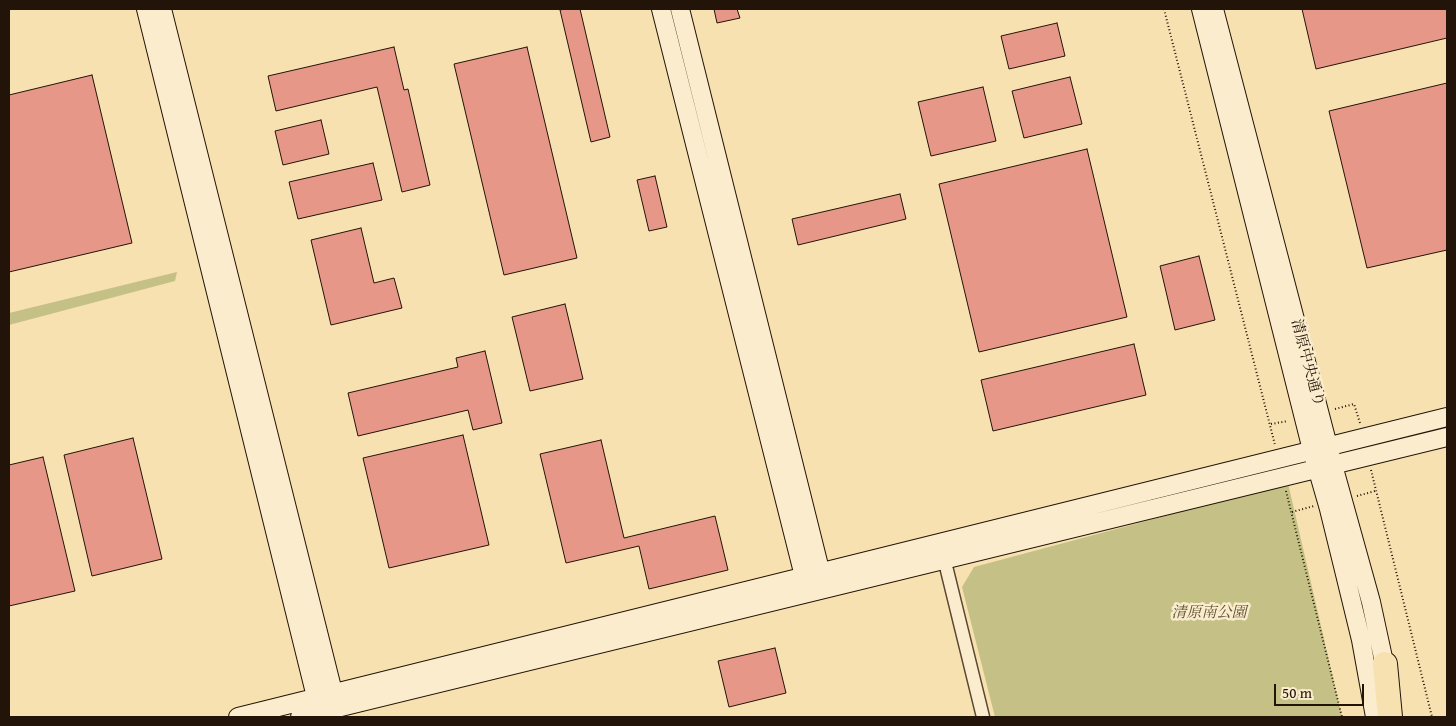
<!DOCTYPE html>
<meta charset="utf-8">
<style>
body{margin:0}
#map{position:relative;width:1456px;height:726px;overflow:hidden;background:#f8e1b0;font-family:"Gentium Book Plus",serif}
canvas{display:block}
.frame{position:absolute;inset:0;border:10px solid #221408;pointer-events:none}
.scale{position:absolute;left:1274px;top:684px;width:90px;height:22px;box-sizing:border-box;border:2px solid #221408;border-top:0;padding-left:6px;font-size:15px;line-height:18px;white-space:nowrap;color:#221408;-webkit-text-stroke:4px #faeccc;paint-order:stroke}
</style>
<div id="map">
<canvas width="1456" height="726"></canvas>
<div class="frame"></div>
<div class="scale">50 m</div>
</div>
<script>
const ctx = document.querySelector('canvas').getContext('2d');
ctx.lineJoin = 'round';
function paint(path, color) { ctx.fillStyle = color; ctx.fill(path, 'evenodd'); }
const poly = rows => new Path2D(rows.map(r => 'M' + r).join(''));
function strokePath(path, color, width, dash) { ctx.strokeStyle = color; ctx.lineWidth = width; ctx.lineCap = dash ? 'butt' : 'round'; ctx.setLineDash(dash || []); ctx.stroke(path); }
function drawText(font, color, halo, rows, align = 'center') {
  ctx.font = font + ' "Gentium Book Plus","Noto Serif JP",serif'; ctx.lineWidth = 5; ctx.setLineDash([]); ctx.textBaseline = 'middle'; ctx.strokeStyle = halo; ctx.fillStyle = color; for (const [text, x, y, turn = 0] of rows) {
    ctx.save(); ctx.translate(x, y); ctx.rotate((+turn || 0) * Math.PI / 180); ctx.textAlign = isNaN(turn) ? turn : align; if (halo) ctx.strokeText(text, 0, 0); ctx.fillText(text, 0, 0); ctx.restore();
  }
}
paint(poly([
 [177,272,175,281,9,325,9,313],
 [1288,483,1342,717,995,717,962,587,974,567]
]), '#c5c186');
const building = poly([
 [565,9,580,9,610,137,591,142,560,10,565,9],
 [714,9,737,9,740,18,717,23,714,9],
 [1302,9,1447,9,1447,38,1316,69,1302,9],
 [1057,23,1065,56,1009,69,1001,36,1057,23],
 [394,47,404,90,408,89,430,185,402,192,377,87,276,111,268,76,394,47],
 [527,47,577,258,504,275,454,64,527,47],
 [92,75,132,243,9,272,9,95,92,75],
 [1070,77,1082,124,1024,138,1012,91,1070,77],
 [1447,83,1447,250,1367,268,1329,111,1447,83],
 [983,87,996,141,931,156,918,102,983,87],
 [321,120,329,154,283,165,275,131,321,120],
 [1087,149,1127,317,979,352,939,184,1087,149],
 [373,163,382,200,298,219,289,182,373,163],
 [655,176,667,227,649,231,637,180,655,176],
 [900,194,906,219,798,245,792,219,900,194],
 [361,228,374,283,394,278,402,308,331,325,311,240,361,228],
 [1199,256,1215,320,1175,330,1160,266,1199,256],
 [565,304,583,379,530,391,512,317,565,304],
 [1134,344,1146,395,993,431,981,380,1134,344],
 [485,351,502,423,473,430,468,410,358,436,348,393,458,367,456,358,485,351],
 [463,435,489,545,389,568,363,458,463,435],
 [133,438,162,559,92,576,64,455,133,438],
 [601,440,624,538,715,516,728,570,649,589,639,546,566,563,540,454,601,440],
 [43,457,75,591,9,606,9,465,43,457],
 [775,648,786,693,729,707,718,661,775,648]
]);
paint(building, '#e69788');
strokePath(building, '#221408', 1);
const street = poly([
 [943,554,983,717]
]);
const secondary = poly([
 [146,9,319,709],
 [162,9,336,704],
 [661,9,807,588],
 [680,9,824,586],
 [1201,9,1312,450,1329,509,1344,570,1361,640,1375,717],
 [1214,9,1333,465,1371,602,1387,676],
 [238,717,1447,417],
 [300,717,1447,437]
]);
const highway = poly([
 [1385,664,1390,717]
]);
strokePath(street, '#584732', 15);
strokePath(secondary, '#221408', 20);
strokePath(highway, '#221408', 26);
strokePath(poly([
 [1164,9,1275,445],
 [1335,409,1354,404,1360,423],
 [1271,424,1288,421],
 [1371,470,1432,717],
 [1286,491,1342,717],
 [1357,496,1375,491],
 [1292,512,1314,506]
]), '#221408', 2, [1, 2.5]);
strokePath(street, '#faeccc', 12);
strokePath(secondary, '#faeccc', 18);
strokePath(highway, '#f8e1b0', 24);
drawText('15px', '#221408', '#faeccc', [
 ["清原中央通り",1307,363,75]
]);
drawText('italic 15px', '#5b5134', '#faeccc', [
 ["清原南公園",1209,613]
]);
</script>
